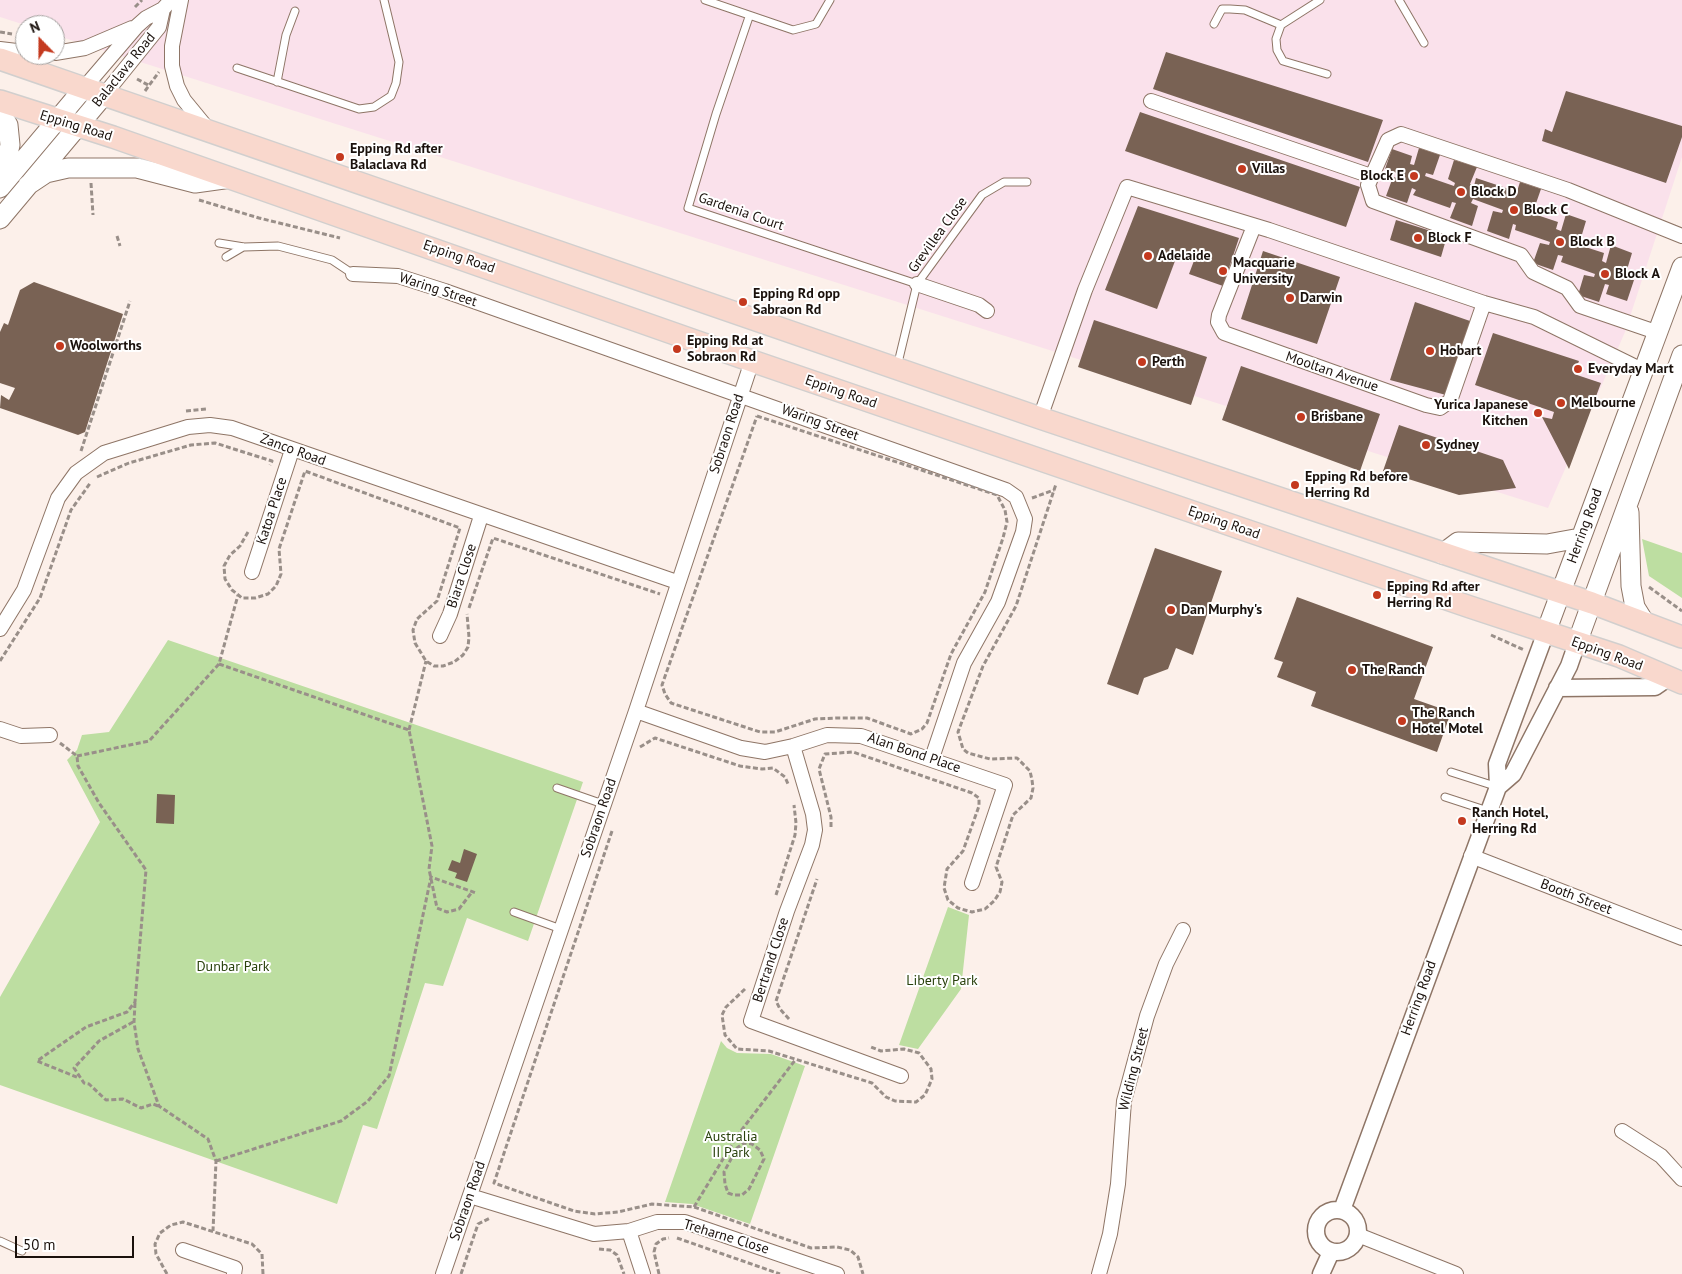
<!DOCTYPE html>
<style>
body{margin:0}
#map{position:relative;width:1682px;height:1274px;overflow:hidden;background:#fcf0ea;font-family:"PT Sans",sans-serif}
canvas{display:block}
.north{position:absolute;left:15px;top:15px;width:50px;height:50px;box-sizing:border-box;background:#fff;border:1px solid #a3a09e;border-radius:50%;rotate:338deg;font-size:14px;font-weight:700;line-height:20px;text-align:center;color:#1a110c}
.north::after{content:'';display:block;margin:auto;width:18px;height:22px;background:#c4391e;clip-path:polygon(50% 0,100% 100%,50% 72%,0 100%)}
.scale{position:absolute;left:15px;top:1236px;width:119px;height:22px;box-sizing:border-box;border:2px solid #1a110c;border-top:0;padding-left:6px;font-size:15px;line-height:18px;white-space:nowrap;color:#1a110c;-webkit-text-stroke:4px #fff;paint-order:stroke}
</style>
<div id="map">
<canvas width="1682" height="1274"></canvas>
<div class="north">N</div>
<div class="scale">50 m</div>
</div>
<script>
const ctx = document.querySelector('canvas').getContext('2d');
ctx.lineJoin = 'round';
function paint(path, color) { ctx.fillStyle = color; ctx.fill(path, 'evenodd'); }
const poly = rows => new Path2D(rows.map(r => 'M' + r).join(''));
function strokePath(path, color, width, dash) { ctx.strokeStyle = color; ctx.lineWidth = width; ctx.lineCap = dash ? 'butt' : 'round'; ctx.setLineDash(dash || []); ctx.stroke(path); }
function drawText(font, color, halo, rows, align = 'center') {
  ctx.font = font + ' "PT Sans",sans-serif'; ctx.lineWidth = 4; ctx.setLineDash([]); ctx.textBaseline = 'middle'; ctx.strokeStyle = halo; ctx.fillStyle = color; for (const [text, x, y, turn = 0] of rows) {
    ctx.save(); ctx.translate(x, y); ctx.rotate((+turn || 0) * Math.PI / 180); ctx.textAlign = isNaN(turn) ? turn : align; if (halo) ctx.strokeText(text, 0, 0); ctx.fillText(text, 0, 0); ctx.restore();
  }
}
paint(poly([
 [0,0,1682,0,1682,157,1625,332,1548,508,55,35,55,25,25,25,0,17]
]), '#fae1eb');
paint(poly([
 [1642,539,1682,553,1682,598,1649,576],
 [168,640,583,782,528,941,467,918,443,986,425,983,377,1129,363,1125,337,1204,0,1085,0,997,100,822,67,760,77,750,82,735,109,732],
 [948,907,969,915,961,989,918,1049,899,1045],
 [721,1041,727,1048,737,1053,771,1054,805,1066,750,1224,692,1204,665,1202]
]), '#bddea1');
paint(poly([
 [1166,52,1383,120,1368,162,1153,89],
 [1566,91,1682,126,1682,137,1666,183,1542,141,1545,129,1552,132],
 [1140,112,1360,187,1346,227,1125,151],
 [1419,148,1440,155,1433,175,1426,173,1425,176,1454,186,1455,183,1448,179,1454,160,1477,167,1470,184,1474,186,1476,178,1512,190,1511,196,1515,198,1520,182,1541,189,1534,209,1526,207,1525,211,1558,222,1556,229,1561,231,1566,214,1586,221,1580,241,1571,239,1570,242,1604,253,1602,261,1606,263,1611,245,1632,253,1626,273,1617,271,1616,274,1634,280,1627,301,1606,294,1609,285,1605,284,1599,302,1578,295,1584,275,1594,277,1595,274,1561,262,1563,256,1558,255,1553,270,1533,263,1540,243,1549,245,1550,242,1515,230,1516,225,1513,224,1509,239,1487,231,1493,211,1502,213,1503,210,1473,199,1471,203,1478,206,1472,226,1450,218,1456,203,1452,202,1450,208,1430,201,1413,195,1416,190,1412,188,1407,203,1386,196,1393,177,1402,179,1403,175,1385,169,1392,149,1412,156,1410,164,1414,165],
 [1138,206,1239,238,1223,286,1189,274,1195,258,1178,253,1157,309,1105,290],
 [1396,220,1447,236,1441,257,1390,240],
 [1263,251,1340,277,1317,344,1241,319],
 [34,282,123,314,85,432,78,435,0,408,1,395,9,400,15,388,0,383,0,332,4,323,8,325,20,290],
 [1415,302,1470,321,1446,395,1390,380],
 [1094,320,1207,357,1191,405,1078,367],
 [1493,333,1579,361,1574,374,1601,383,1569,469,1542,417,1552,419,1554,412,1475,385],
 [1241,366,1380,414,1360,471,1222,420],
 [1399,425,1503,460,1516,488,1459,495,1383,471],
 [1155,548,1222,571,1193,655,1176,648,1168,669,1144,678,1138,695,1107,684],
 [1297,597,1433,647,1414,699,1451,712,1437,752,1311,706,1316,692,1277,677,1283,662,1274,659],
 [157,794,175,795,174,824,156,823],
 [464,849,477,854,467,882,455,878,457,873,448,870,452,860,460,863]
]), '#796254');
const service = poly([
 [705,0,793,30,816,24,830,0],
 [1320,0,1281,25,1276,39,1277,50,1283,61,1327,74],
 [1399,0,1424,43],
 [749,17,716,114,688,208,917,284],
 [1214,24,1222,9,1230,9,1245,10,1281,25],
 [237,68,359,109,374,107,391,96,396,83,399,62,384,0],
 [277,82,286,35,295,11],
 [219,243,244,247,278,246,332,260,353,274],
 [226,257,243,247],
 [897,367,917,284,982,195,1004,182,1027,182],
 [1451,772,1498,787],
 [557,788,603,804],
 [1445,797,1488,811],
 [514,912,561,929],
 [0,1241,22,1251]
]);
const minor = poly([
 [181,0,172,46,172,66,177,86,184,100,207,128],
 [0,49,25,52],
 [55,53,85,48,132,28],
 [84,88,137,26,146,18,163,9,171,0],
 [104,95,159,27,163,9],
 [1151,101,1371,176],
 [1254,226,1219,315,1218,322,1224,333,1426,405,1440,408,1450,401,1484,303],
 [353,274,398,276,445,291,1006,490,1016,497,1025,519,1023,532,998,602,964,663,932,758],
 [917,284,979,305,987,311],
 [1659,333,1580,306,1567,288,1533,272,1521,255,1373,201,1368,185,1388,140,1401,134,1568,190,1682,236],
 [1040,418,1085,290,1127,187,1269,230,1484,303,1534,317,1644,371],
 [252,572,292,450],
 [0,629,24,590,58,498,76,473,104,453,188,427,210,425,232,428,677,582],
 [440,636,450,614,481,516],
 [636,711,741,748,765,752,793,746,827,735,861,736,1005,785,972,883],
 [0,729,21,736,50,735],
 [793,746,813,814,815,830,812,845,787,911,751,1021,901,1076],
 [1471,856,1682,938],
 [1622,1131,1661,1156,1682,1179],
 [470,1196,594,1234,629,1231,657,1222,685,1222,837,1274],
 [629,1231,643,1274],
 [1358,1235,1456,1274],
 [183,1250,235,1268,234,1274],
 [443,1274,636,711,752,361],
 [1099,1274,1110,1234,1118,1184,1124,1101,1147,1016,1166,964,1183,930]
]);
const tertiary = poly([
 [1557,688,1655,687,1668,678],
 [1498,787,1513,774,1569,666,1577,643],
 '1316 1231a21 21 0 1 1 42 0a21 21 0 1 1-42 0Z',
 [1342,1210,1498,787,1497,764,1546,632],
 [1321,1274,1331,1252]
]);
const secondary = poly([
 [0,113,8,125,10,145,2,181],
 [28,185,46,173,68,168,137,168,195,183,231,178],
 [0,188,84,88],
 [0,219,104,95],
 [1629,512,1631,586,1635,607,1645,623],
 [1442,554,1458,542,1547,544,1580,538],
 [1546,632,1682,267],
 [1577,643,1682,355]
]);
const primary = poly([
 [0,59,1040,418,1592,603,1682,637],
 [0,101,113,137,752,361,1470,607,1619,656,1682,683]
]);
strokePath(service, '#8e7566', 9);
strokePath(minor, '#8e7566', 16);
strokePath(tertiary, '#8e7566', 19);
strokePath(secondary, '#8e7566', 21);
strokePath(primary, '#d1cfce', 24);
strokePath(poly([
 [135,7,142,0],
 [0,32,12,34],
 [137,79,150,86],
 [145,91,159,72],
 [91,183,93,215],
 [199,200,259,218,340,238],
 [117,236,120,246],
 [186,411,207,409],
 [757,416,997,495,1005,510,1007,522,1003,538,985,592,951,654,927,723,922,729,911,734,867,718,836,718,815,719,775,732,760,732,671,703,665,694,662,685,757,416],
 [81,451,130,301],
 [97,477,129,463,191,445,215,443,272,461,270,465],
 [1032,498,1054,490],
 [248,532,240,546,230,555,224,566,225,579,232,590,242,598,255,598,268,594,276,586,281,574,279,549,305,471,460,528,437,601,417,619,413,630,415,643,426,661,434,666,443,666,454,662,463,655,468,647,469,637,467,614],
 [1649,587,1682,611],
 [469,608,493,538,660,594],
 [1491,635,1524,650],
 [0,661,40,598,71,510,91,482],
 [219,664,409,730,432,846,429,869,437,908,447,912,459,909,472,892],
 [409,730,426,661],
 [60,743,77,756,78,766,99,803,146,870,135,1002,127,1012,86,1027,37,1061,79,1078],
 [640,747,655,738,740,766,762,769,773,768,785,777,788,784],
 [77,756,149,741,219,664,238,595],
 [831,827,831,817,819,769,825,754,853,752,972,793,979,798,979,806,963,851,947,869,944,888,948,900,958,908,972,912,985,909,994,901,1000,892,1002,882,996,867,1013,815,1031,798,1033,788,1032,780,1030,771,1017,758,990,759,968,753,963,749,958,732,983,666,1016,606,1056,484],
 [612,831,494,1183,574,1211,595,1214,618,1212,652,1204,694,1207,811,1248,837,1247,850,1250,858,1257,863,1274],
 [776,895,795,835,796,823,794,805],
 [745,989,726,1007,722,1015,725,1035,737,1049,769,1051,872,1083,886,1097,895,1101,916,1102,925,1095,932,1079,931,1069,919,1053,904,1049,881,1051,871,1047],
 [135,1003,134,1022,138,1049,159,1106,208,1139,216,1161,213,1231],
 [789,1019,780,1009,776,1001,817,879],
 [133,1022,99,1041,74,1068,84,1083,89,1084,106,1100,123,1099,141,1108,153,1104,158,1106],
 [737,1136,744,1143,752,1144,760,1150,764,1159,749,1189,742,1195,734,1195,728,1193,725,1184,724,1172,737,1148,744,1143],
 [216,1161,341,1121,368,1101,389,1076,431,877,476,893],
 [694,1207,737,1136,796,1059],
 [677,1238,780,1274],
 [599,1249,610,1250,617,1255,624,1274],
 [167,1274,156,1254,155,1244,160,1233,171,1225,183,1222,252,1244,262,1254,263,1274],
 [461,1274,478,1224,490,1218],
 [659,1274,654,1252,656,1244,663,1239,669,1238]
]), '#998f89', 3, [5, 2.5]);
strokePath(service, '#fff', 7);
strokePath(minor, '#fff', 14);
strokePath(tertiary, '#fff', 16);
strokePath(secondary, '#fff', 19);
strokePath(primary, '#f9d8cd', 21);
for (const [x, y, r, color] of [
 [340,157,5,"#c4391e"],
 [1242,169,5,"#c4391e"],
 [1414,176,5,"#c4391e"],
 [1461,192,5,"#c4391e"],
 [1514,210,5,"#c4391e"],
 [1418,238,5,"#c4391e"],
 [1560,242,5,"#c4391e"],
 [1148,256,5,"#c4391e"],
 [1223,271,5,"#c4391e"],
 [1605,274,5,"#c4391e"],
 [1290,298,5,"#c4391e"],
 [743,302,5,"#c4391e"],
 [60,346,5,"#c4391e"],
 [677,349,5,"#c4391e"],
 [1430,351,5,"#c4391e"],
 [1142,362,5,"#c4391e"],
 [1578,369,5,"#c4391e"],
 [1561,403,5,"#c4391e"],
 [1538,413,5,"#c4391e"],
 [1301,417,5,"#c4391e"],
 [1426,445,5,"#c4391e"],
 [1295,485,5,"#c4391e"],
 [1377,595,5,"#c4391e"],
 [1171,610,5,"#c4391e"],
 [1352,670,5,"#c4391e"],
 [1402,721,5,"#c4391e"],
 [1462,821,5,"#c4391e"]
]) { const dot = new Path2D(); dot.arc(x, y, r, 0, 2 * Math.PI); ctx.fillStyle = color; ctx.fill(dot); strokePath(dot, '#fff', 2); }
drawText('14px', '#1a110c', '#fff', [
 ["Balaclava Road",124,70,-51],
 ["Epping Road",76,126,17],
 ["Gardenia Court",741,212,19],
 ["Grevillea Close",938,235,-54],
 ["Epping Road",459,257,19],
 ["Waring Street",438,290,18],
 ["Mooltan Avenue",1332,372,19],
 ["Epping Road",841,392,19],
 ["Waring Street",820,423,20],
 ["Sobraon Road",727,434,-72],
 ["Zanco Road",293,450,20],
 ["Katoa Place",272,511,-72],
 ["Epping Road",1224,523,19],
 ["Herring Road",1585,526,-70],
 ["Biara Close",462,576,-72],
 ["Epping Road",1607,654,20],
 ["Alan Bond Place",914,753,19],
 ["Sobraon Road",599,818,-71],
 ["Booth Street",1576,897,21],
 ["Bertrand Close",771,960,-72],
 ["Herring Road",1419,998,-70],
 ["Wilding Street",1134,1069,-76],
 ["Sobraon Road",468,1201,-71],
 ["Treharne Close",726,1237,17]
]);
drawText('bold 14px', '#1a110c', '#fff', [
 ["Epping Rd after",350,149],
 ["Balaclava Rd",350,165],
 ["Villas",1252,169],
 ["Block E",1404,176,"right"],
 ["Block D",1471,192],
 ["Block C",1524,210],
 ["Block F",1428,238],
 ["Block B",1570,242],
 ["Adelaide",1158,256],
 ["Macquarie",1233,263],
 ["University",1233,279],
 ["Block A",1615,274],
 ["Epping Rd opp",753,294],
 ["Sabraon Rd",753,310],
 ["Darwin",1300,298],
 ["Epping Rd at",687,341],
 ["Sobraon Rd",687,357],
 ["Woolworths",70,346],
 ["Hobart",1440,351],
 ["Perth",1152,362],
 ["Everyday Mart",1588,369],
 ["Melbourne",1571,403],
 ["Yurica Japanese",1528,405,"right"],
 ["Kitchen",1528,421,"right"],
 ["Brisbane",1311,417],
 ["Sydney",1436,445],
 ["Epping Rd before",1305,477],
 ["Herring Rd",1305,493],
 ["Epping Rd after",1387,587],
 ["Herring Rd",1387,603],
 ["Dan Murphy's",1181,610],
 ["The Ranch",1362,670],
 ["The Ranch",1412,713],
 ["Hotel Motel",1412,729],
 ["Ranch Hotel,",1472,813],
 ["Herring Rd",1472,829]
], 'left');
drawText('14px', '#29410c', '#fff', [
 ["Dunbar Park",233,967],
 ["Liberty Park",942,981],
 ["Australia",731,1137],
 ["II Park",731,1153]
]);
</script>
